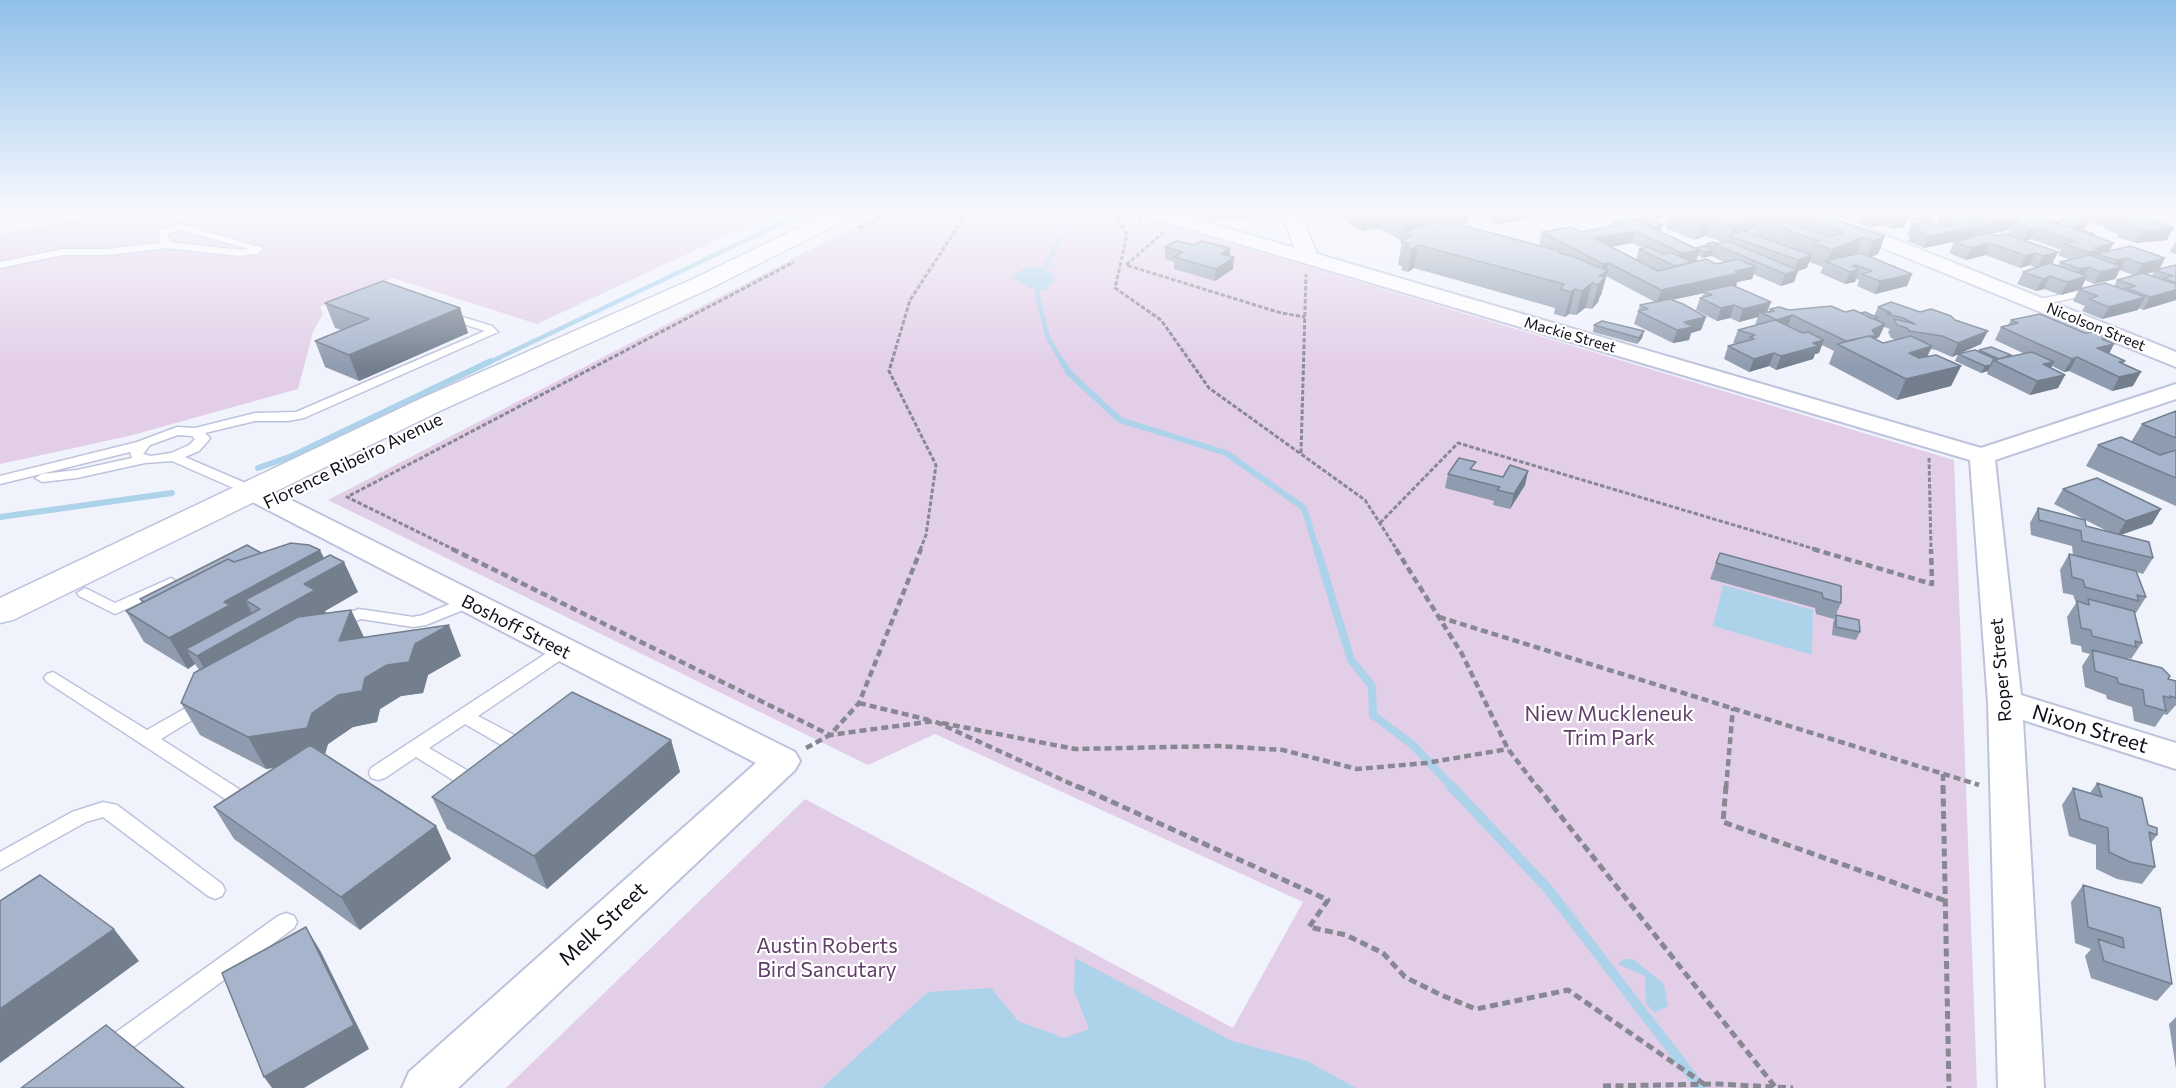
<!DOCTYPE html>
<style>
body{margin:0}
canvas{display:block;background:#f0f2fc}
</style>
<canvas width="2176" height="1088"></canvas>
<script>
const ctx = document.querySelector('canvas').getContext('2d');
ctx.lineJoin = 'round';
function paint(path, color) { ctx.fillStyle = color; ctx.fill(path, 'evenodd'); }
const poly = rows => new Path2D(rows.map(r => 'M' + r).join(''));
function strokePath(path, color, width, dash) { ctx.strokeStyle = color; ctx.lineWidth = width; ctx.lineCap = dash ? 'butt' : 'round'; ctx.setLineDash(dash || []); ctx.stroke(path); }
function drawText(font, color, halo, rows, align = 'center') {
  ctx.font = font + ' Commissioner,sans-serif'; ctx.lineWidth = 4.5; ctx.setLineDash([]); ctx.textBaseline = 'middle'; ctx.strokeStyle = halo; ctx.fillStyle = color; for (const [text, x, y, turn = 0] of rows) {
    ctx.save(); ctx.translate(x, y); ctx.rotate((+turn || 0) * Math.PI / 180); ctx.textAlign = isNaN(turn) ? turn : align; if (halo) ctx.strokeText(text, 0, 0); ctx.fillText(text, 0, 0); ctx.restore();
  }
}
paint(poly([
 [106,214,773,214,537,324,393,278,320,307,323,314,313,332,298,389,129,436,0,464,0,233],
 [879,214,1132,214,1954,460,1977,1088,506,1088,805,799,1233,1028,1303,902,935,734,868,765,328,500]
]), '#e3cee8');
paint(poly([
 [1027,267,1040,267,1052,274,1054,280,1045,291,1030,288,1012,277],
 [1723,585,1813,610,1812,655,1713,626],
 [1075,958,1232,1041,1307,1061,1356,1088,822,1088,928,992,991,988,1018,1021,1064,1038,1089,1029,1074,991],
 [1625,959,1633,959,1664,984,1668,1006,1654,1013,1646,1003,1645,976,1618,964]
]), '#add3eb');
strokePath(poly([
 [488,363,801,214],
 [1063,363,1048,338,1037,293,1046,266,1073,214]
]), '#add3eb', 4.5);
strokePath(poly([
 [1062,361,1069,373,1120,420,1226,453,1304,508,1317,550],
 [258,468,292,456,491,361],
 [0,517,172,493]
]), '#add3eb', 6);
strokePath(poly([
 [1317,549,1351,660,1372,686,1373,715,1413,745,1453,788]
]), '#add3eb', 8);
strokePath(poly([
 [1451,786,1548,889,1701,1088]
]), '#add3eb', 10);
const lane = poly([
 [181,224,263,248,259,253,240,256,166,248,108,255,63,255,0,268,0,262,63,249,108,249,160,243,159,230,181,224],
 [181,230,249,249,240,250,170,242,167,234,181,230],
 [2094,288,2099,291,2098,293,2035,306,2030,303,2035,300,2094,288],
 [446,312,492,326,498,332,304,418,288,421,255,421,205,433,210,438,208,441,199,451,185,457,257,488,259,491,257,494,247,494,172,461,145,463,77,478,42,482,35,478,42,474,77,470,132,458,130,452,0,484,0,476,137,442,177,427,195,428,255,413,296,412,485,331,442,317,442,313,446,312],
 [178,435,192,436,195,439,189,445,171,453,151,456,143,454,150,445,178,435],
 [171,578,179,583,177,586,115,614,79,596,77,593,85,588,115,603,171,578],
 [467,597,473,598,475,602,473,606,426,625,413,627,361,619,337,628,331,627,329,623,331,619,359,609,413,617,423,615,467,597],
 [562,645,568,647,570,651,568,655,478,716,516,736,524,732,530,734,533,739,524,750,517,752,510,750,465,724,429,748,470,772,472,777,470,782,463,784,456,782,416,757,385,778,378,780,371,778,369,773,371,768,556,647,562,645],
 [53,672,147,730,198,701,204,699,210,701,213,705,210,709,161,739,256,800,259,805,256,810,249,812,242,810,47,682,44,678,47,674,53,672],
 [103,802,117,805,222,884,225,890,222,896,215,899,208,896,103,817,86,822,0,870,0,852,72,812,103,802],
 [286,913,294,916,297,922,294,928,117,1059,109,1062,101,1059,97,1051,101,1043,278,916,286,913]
]);
const street = poly([
 [1149,214,1178,214,1295,248,1282,214,1300,214,1317,254,1981,448,2176,384,2176,399,1995,460,2021,695,2176,743,2176,769,2023,720,2044,1088,1998,1088,1988,702,1970,460,1152,218,1149,214],
 [1583,214,1580,218,1570,220,1564,219,1561,215,1583,214],
 [1806,214,1832,214,2176,352,2176,367,1809,218,1806,214],
 [252,483,261,485,795,752,800,761,795,770,458,1088,402,1088,409,1072,756,763,243,497,239,491,243,485,252,483]
]);
const secondary = poly([
 [826,214,853,214,850,218,711,288,442,410,13,620,0,623,0,598,422,398,695,278,826,214]
]);
strokePath(lane, '#bec3dc', 3);
strokePath(street, '#bec3dc', 4);
strokePath(secondary, '#bec3dc', 3);
strokePath(poly([
 [1115,214,1127,235,1115,288,1161,320,1209,388,1365,500,1397,550],
 [1119,214,1141,221],
 [859,228,885,214],
 [1164,232,1126,265,1281,313,1305,317],
 [1301,453,1306,274],
 [1929,458,1931,550],
 [1380,523,1458,443,1818,550],
 [455,550,347,497,794,262],
 [920,550,926,535,936,465,889,371,910,300,966,214]
]), '#878892', 3, [4.5, 2]);
strokePath(poly([
 [452,549,830,735,934,721,1080,788],
 [1396,549,1462,654,1508,749,1538,788],
 [1813,549,1932,584,1931,549],
 [1439,617,1979,785],
 [859,703,929,720],
 [942,723,1075,749,1219,746,1283,750,1357,769,1426,763,1508,749],
 [806,748,830,735,859,703,921,549],
 [1943,774,1943,788],
 [1726,788,1733,708]
]), '#878892', 4.5, [7, 4]);
strokePath(poly([
 [1077,786,1328,900,1309,927,1346,935,1383,953,1405,977,1441,995,1476,1009,1568,990,1707,1086],
 [1537,786,1776,1088],
 [1726,786,1723,822,1946,901],
 [1943,786,1949,1088],
 [1603,1086,1718,1084,1793,1088]
]), '#878892', 5, [8, 4.5]);
paint(lane, '#fff');
paint(street, '#fff');
paint(secondary, '#fff');
paint(poly([
 [1208,214,1252,214,1251,219,1209,219],
 [1334,214,1469,214,1467,223,1464,224,1464,225,1545,247,1539,244,1542,232,1581,232,1613,226,1614,221,1636,220,1636,219,1644,217,1661,231,1660,231,1696,248,1705,246,1706,244,1717,244,1722,242,1705,236,1695,240,1666,228,1669,216,1652,219,1643,214,1817,214,1885,236,1878,254,1871,257,1912,274,1907,286,1875,294,1857,286,1859,280,1856,279,1855,282,1845,284,1820,273,1823,267,1809,262,1807,268,1798,271,1794,282,1781,286,1753,274,1752,279,1737,282,1736,286,1767,312,1768,312,1770,309,1789,310,1845,312,1861,313,1874,316,1878,307,1920,312,1955,320,1981,344,1952,357,1936,350,1931,349,1927,356,1961,366,1951,386,1897,400,1829,364,1834,351,1822,345,1819,353,1815,354,1813,359,1776,370,1769,366,1749,372,1724,359,1728,346,1736,344,1733,343,1738,330,1755,325,1758,317,1739,322,1730,318,1717,321,1696,310,1700,298,1702,297,1704,293,1672,300,1706,317,1701,330,1691,333,1689,340,1673,343,1634,324,1640,305,1655,302,1606,276,1601,295,1600,296,1598,302,1592,309,1585,308,1576,315,1569,314,1565,317,1554,314,1555,308,1414,268,1408,272,1401,270,1402,266,1398,265,1402,241,1379,228,1361,231],
 [1754,229,1752,234,1748,233,1748,232],
 [1632,243,1642,248,1639,249,1636,260,1610,247],
 [1711,254,1711,256,1724,262,1716,264,1696,262,1698,255,1702,258,1711,256],
 [1884,327,1890,329,1888,332,1891,338,1897,340,1883,343,1875,339,1879,337],
 [1480,214,1528,214,1527,219,1497,224],
 [1859,214,1961,214,1958,215,1968,219,1970,214,2009,214,2020,217,2018,222,2060,222,2061,218,2088,223,2085,229,2081,230,2094,234,2093,236,2110,251,2160,269,2176,265,2176,300,2143,310,2139,308,2138,310,2102,319,2082,311,2085,306,2073,301,2079,289,2114,286,2117,280,2133,275,2120,270,2115,279,2094,284,2085,280,2081,289,2061,295,2044,289,2036,291,2017,284,2023,272,2036,268,2030,265,2020,268,1985,255,1966,260,1949,253,1954,242,1956,241,1924,248,1908,241,1910,237,1907,235,1911,224,1920,222,1910,219,1907,220,1904,227,1891,229,1881,225,1871,227,1856,221],
 [1936,214,1944,216,1940,217,1936,225,1928,221,1934,219],
 [2010,230,2007,235,1997,236,1990,234],
 [2031,239,2061,250,2058,255,2070,260,2060,262,2058,266,2052,264,2058,252,2024,241],
 [2154,272,2152,276,2146,274],
 [2080,214,2112,214,2167,240,2136,243,2117,237,2118,234,2104,229,2105,226,2077,219],
 [2176,241,2176,254,2170,252],
 [1195,245,1230,248,1230,256,1233,269,1215,281,1174,269,1174,262,1165,259,1165,247],
 [325,303,460,308,468,333,359,381,325,367,315,341,342,330,335,328],
 [2011,320,2085,333,2107,341,2109,354,2125,361,2123,364,2133,386,2112,391,2069,371,2064,372,2052,366,2051,368,2065,375,2058,388,2030,395,1987,374,1988,371,1981,373,1955,361,1958,354,1978,351,1979,350,2011,357,2025,354,1995,340,2001,327,2008,325],
 [1594,325,1642,338,1637,344,1593,332],
 [2176,411,2176,506,2086,466,2098,445,2131,442,2142,424],
 [1474,470,1503,477,1528,471,1525,485,1510,509,1493,505,1494,501,1445,488,1448,474],
 [2063,489,2161,509,2152,524,2121,535,2153,558,2143,574,2136,572,2146,597,2136,613,2135,613,2142,643,2131,659,2129,658,2128,659,2168,679,2176,681,2176,705,2167,715,2164,714,2155,727,2134,721,2132,707,2107,699,2106,695,2085,687,2082,666,2090,654,2082,652,2081,646,2071,644,2067,617,2076,603,2073,595,2063,593,2060,570,2069,554,2073,555,2072,546,2031,535,2030,523,2038,508,2086,526,2109,532,2054,504],
 [261,553,324,558,358,592,325,611,326,613,351,610,364,637,461,656,428,675,423,693,401,696,380,709,377,722,353,727,328,744,325,755,436,826,451,859,360,930,234,839,214,807,274,768,266,769,200,735,181,703,199,670,195,664,188,669,144,642,126,611,142,603,140,599],
 [1716,563,1841,586,1841,603,1834,619,1816,614,1815,608,1710,579],
 [1836,615,1860,632,1856,640,1832,635,1833,623],
 [671,740,680,772,547,889,447,829,432,797],
 [2097,783,2148,825,2157,835,2151,843,2155,867,2142,884,2117,879,2096,869,2096,845,2069,836,2062,805,2073,788,2090,793],
 [2083,885,2172,984,2157,1001,2091,978,2085,956,2091,949,2075,943,2071,902],
 [2176,1017,2176,1069,2169,1024]
]), '#8f9caf');
paint(poly([
 [1363,214,1381,214,1379,228,1361,231],
 [1419,214,1430,214,1427,230,1411,235,1405,233,1403,242,1406,219],
 [1448,214,1469,214,1467,223,1464,224,1462,233,1440,237,1444,215],
 [1499,214,1528,214,1527,219,1497,224],
 [1654,214,1670,214,1669,216,1652,219],
 [1767,214,1775,214,1773,222,1757,219,1754,229,1748,232,1747,236,1730,236,1733,227],
 [1885,214,1881,225,1871,227,1876,216],
 [1906,214,1911,214,1910,219,1907,220,1904,227,1891,229,1896,218],
 [1925,214,1936,214,1934,219,1922,223],
 [2020,217,2016,225,2013,223,2010,230,1924,248,1929,236],
 [1710,219,1705,236,1695,240,1700,223],
 [2088,223,2085,229,2074,231,2072,227],
 [1663,225,1661,231,1652,232,1654,227],
 [2037,228,2031,239,2024,241,2029,229],
 [2174,228,2167,240,2136,243,2142,231],
 [1635,231,1632,243,1591,250,1594,238],
 [1885,236,1878,254,1866,259,1873,241],
 [1863,237,1856,255,1827,262,1832,250],
 [1990,243,1985,255,1966,260,1971,248],
 [2114,243,2107,255,2097,254,2093,262,2083,264,2089,252,2094,248],
 [1418,245,1414,268,1408,272,1412,249],
 [1230,248,1229,260,1221,254],
 [1699,250,1696,262,1677,265,1681,253],
 [1713,250,1711,256,1702,258,1704,252],
 [2058,252,2052,264,2038,268,2043,256],
 [2035,253,2030,265,2020,268,2026,256],
 [1812,255,1807,268,1798,271,1794,282,1781,286,1785,274,1794,271,1798,260],
 [1234,257,1233,269,1215,281,1216,269],
 [2126,258,2115,279,2094,284,2100,272,2112,269,2116,260],
 [2165,258,2159,270,2155,270,2154,272,2136,276,2142,264],
 [1609,263,1606,272,1608,271,1601,295,1600,296,1598,302,1592,309,1598,285,1599,276,1601,275,1603,264],
 [1856,265,1854,271,1859,269,1855,282,1845,284,1852,266],
 [1756,267,1752,279,1737,282,1736,286,1704,291,1704,293,1657,303,1661,290,1735,271],
 [2089,267,2084,277,2087,276,2081,289,2061,295,2067,282,2074,280,2080,269],
 [1912,274,1907,286,1875,294,1880,281],
 [2050,276,2044,289,2036,291,2043,279],
 [1592,283,1585,308,1576,315,1582,291],
 [1575,289,1569,314,1565,317,1571,292],
 [2176,290,2176,300,2143,310,2150,297],
 [2145,297,2138,310,2102,319,2109,307],
 [1771,302,1766,315,1760,312,1758,317,1739,322,1743,309],
 [1734,305,1730,318,1717,321,1721,308],
 [460,308,468,333,359,381,349,355],
 [1792,315,1787,328,1772,333,1777,320],
 [1706,317,1701,330,1691,333,1689,340,1673,343,1677,330,1684,322],
 [1885,324,1879,337,1852,352,1872,330],
 [1644,331,1642,338,1637,344,1639,338],
 [1988,331,1981,344,1952,357,1958,343],
 [2109,338,2104,347,2114,344,2107,358,2089,362,2102,339],
 [1824,340,1819,353,1815,354,1813,359,1776,370,1781,356,1813,343],
 [1932,346,1923,366,1909,353],
 [1774,353,1769,366,1749,372,1754,359],
 [2077,357,2069,371,2064,372,2072,359],
 [2054,362,2047,375,2043,364],
 [1991,365,1988,371,1981,373,1985,366],
 [1961,366,1951,386,1897,400,1906,379],
 [2141,372,2133,386,2112,391,2119,377],
 [2065,375,2058,388,2030,395,2037,381],
 [1528,471,1525,485,1510,509,1514,494],
 [2161,509,2152,524,2117,536,2126,521],
 [320,550,330,570,344,562,358,592,325,611,329,621,215,687,197,656,186,649,195,664,188,669,169,638,224,602],
 [245,600,260,609,257,622],
 [351,610,365,640,339,641],
 [449,625,461,656,428,675,423,693,401,696,380,709,377,722,353,727,328,744,323,759,266,769,248,737,312,713,415,644],
 [671,740,680,772,547,889,534,856],
 [436,826,451,859,360,930,341,897],
 [306,927,321,952,369,1049,304,1088,272,1088,264,1077],
 [114,929,139,961,0,1063,0,1009]
]), '#747f8e');
const building = poly([
 [1398,214,1427,214,1429,215,1406,219,1398,214],
 [1680,214,1738,214,1752,219,1733,227,1710,219,1700,223,1680,214],
 [1738,214,1767,214,1752,220,1752,219,1738,214],
 [1796,214,1817,214,1885,236,1873,241,1863,237,1832,250,1813,243,1818,241,1757,219,1772,218,1831,237,1844,232,1796,214],
 [1886,214,1906,214,1909,215,1896,218,1886,214],
 [1952,214,1956,214,1973,221,1983,222,1973,216,1981,215,1979,214,2009,214,2020,217,1929,236,1913,229,1922,228,1911,224,1927,221,1942,227,1951,226,1945,223,1953,222,1940,217,1952,214],
 [2084,214,2112,214,2117,216,2110,217,2108,220,2084,214],
 [2123,214,2131,214,2174,228,2142,231,2123,225,2129,224,2110,217,2123,214],
 [1644,217,1663,225,1654,227,1636,219,1644,217],
 [2041,217,2114,243,2094,248,2100,250,2089,252,2064,244,2074,241,2037,228,2029,229,2013,223,2041,217],
 [2069,217,2088,223,2072,227,2094,234,2091,235,2054,222,2069,221,2061,218,2069,217],
 [1632,218,1699,250,1681,253,1635,231,1594,238,1658,271,1706,259,1716,264,1739,259,1756,267,1735,271,1740,273,1661,290,1609,263,1603,264,1542,232,1571,227,1581,232,1621,224,1614,221,1632,218],
 [1439,223,1461,225,1560,251,1559,253,1574,257,1608,271,1599,276,1605,277,1598,285,1592,283,1582,291,1575,289,1571,292,1560,289,1564,284,1418,245,1412,249,1405,247,1409,244,1401,242,1411,235,1405,233,1416,227,1421,228,1428,224,1439,223],
 [1743,231,1812,255,1798,260,1729,236,1743,231],
 [1988,233,1997,236,2005,234,2058,252,2043,256,2035,253,2026,256,1990,243,1971,248,1954,242,1988,233],
 [1176,241,1195,245,1202,241,1230,248,1221,254,1234,257,1216,269,1174,257,1183,252,1165,247,1176,241],
 [1728,241,1798,270,1785,274,1715,244,1728,241],
 [1714,242,1716,244,1715,244,1714,248,1706,244,1714,242],
 [1704,246,1713,250,1704,252,1696,248,1704,246],
 [2130,246,2165,258,2142,264,2126,258,2116,260,2097,254,2130,246],
 [1648,247,1663,254,1672,253,1692,262,1675,266,1639,249,1648,247],
 [1861,253,1912,274,1880,281,1861,274,1872,271,1856,265,1852,266,1859,269,1850,272,1825,261,1861,253],
 [2091,255,2122,267,2100,272,2089,267,2080,269,2060,262,2091,255],
 [2050,263,2087,276,2067,282,2050,276,2043,279,2023,272,2050,263],
 [2176,265,2176,283,2164,278,2173,276,2155,270,2176,265],
 [2143,273,2176,284,2176,290,2150,297,2127,288,2136,286,2117,280,2143,273],
 [383,281,460,308,349,355,315,341,369,319,325,303,383,281],
 [2105,283,2145,297,2109,307,2089,299,2098,296,2079,289,2105,283],
 [1732,285,1771,302,1743,309,1734,305,1721,308,1700,298,1712,295,1704,291,1732,285],
 [1670,299,1683,304,1706,317,1684,322,1693,327,1677,330,1638,311,1648,309,1640,305,1670,299],
 [1891,302,1920,312,1931,309,1951,316,1955,320,1988,331,1958,343,1942,336,1909,331,1907,328,1897,325,1894,319,1915,324,1903,318,1887,314,1891,313,1878,307,1891,302],
 [1831,306,1845,312,1854,310,1885,324,1872,330,1876,336,1869,336,1846,341,1792,315,1777,320,1760,312,1770,312,1774,311,1770,309,1779,307,1789,310,1831,306],
 [1865,312,1878,318,1873,319,1861,313,1865,312],
 [2040,314,2085,333,2094,332,2109,338,2102,339,2114,344,2097,348,2125,361,2119,362,2141,372,2119,377,2077,357,2072,359,2001,327,2018,323,2011,320,2040,314],
 [1775,320,1803,333,1808,332,1824,340,1813,343,1818,346,1781,356,1774,353,1754,359,1728,346,1754,339,1750,337,1755,335,1738,330,1775,320],
 [1602,321,1644,331,1639,338,1594,325,1602,321],
 [1869,336,1883,343,1911,336,1932,346,1909,353,1919,358,1936,355,1961,366,1906,379,1837,344,1869,336],
 [1991,347,2011,355,1999,359,1979,350,1991,347],
 [1975,350,1997,360,1993,360,1991,365,1985,366,1958,354,1975,350],
 [2032,352,2054,362,2043,364,2065,375,2037,381,1993,360,2032,352],
 [2176,411,2176,438,2142,424,2176,411],
 [2121,437,2160,455,2176,450,2176,478,2098,445,2121,437],
 [1459,458,1476,462,1470,469,1503,477,1510,465,1528,471,1514,494,1497,490,1500,487,1448,474,1459,458],
 [2097,478,2161,509,2126,521,2063,489,2097,478],
 [2038,508,2085,520,2086,526,2149,542,2153,558,2082,541,2081,531,2039,520,2038,508],
 [291,543,309,545,320,550,224,602,230,605,169,638,126,611,228,559,234,562,291,543],
 [247,545,261,553,234,562,228,559,144,602,140,599,247,545],
 [1720,553,1841,586,1841,603,1823,598,1822,593,1716,563,1720,553],
 [2069,554,2136,571,2146,597,2137,595,2139,601,2085,587,2083,580,2072,577,2069,554],
 [330,555,344,562,304,584,315,590,197,656,186,649,260,609,245,600,330,555],
 [2088,599,2134,611,2142,643,2135,641,2136,647,2092,636,2091,630,2081,628,2077,601,2089,605,2088,599],
 [351,610,339,641,449,625,415,644,409,662,387,665,365,678,362,691,338,695,312,713,307,728,248,737,181,703,194,673,298,617,351,610],
 [1836,615,1859,620,1860,632,1836,627,1836,615],
 [2092,650,2162,668,2170,676,2168,679,2176,681,2176,698,2170,696,2170,698,2163,696,2166,711,2145,705,2143,690,2118,683,2117,678,2095,671,2092,650],
 [572,692,671,740,534,856,432,797,572,692],
 [310,745,436,826,341,897,214,807,310,745],
 [2097,783,2142,798,2148,825,2157,828,2157,835,2149,832,2155,867,2130,862,2109,852,2108,828,2080,819,2073,788,2102,797,2097,783],
 [40,875,114,929,0,1009,0,901,40,875],
 [2083,885,2160,908,2172,984,2104,961,2098,939,2124,948,2123,938,2088,927,2083,885],
 [306,927,354,1025,264,1077,222,973,306,927],
 [106,1025,184,1088,21,1088,106,1025]
]);
paint(building, '#a6b5cb');
strokePath(building, '#747f8e', 1.5);
const sky = ctx.createLinearGradient(0, 0, 0, 367);
sky.addColorStop(0, '#90c0e9');
sky.addColorStop(0.58, '#f8f9fe');
sky.addColorStop(1, '#f8f9fe00');
ctx.fillStyle = sky;
ctx.fillRect(0, 0, 2176, 367);
drawText('15px', '#0e0f18', '#fff', [
 ["Nicolson Street",2096,327,22],
 ["Mackie Street",1570,335,16]
]);
drawText('18px', '#0e0f18', '#fff', [
 ["Florence Ribeiro Avenue",353,461,-26],
 ["Boshoff Street",516,627,27],
 ["Roper Street",2001,670,-95]
]);
drawText('21px', '#623f6b', '#fff', [
 ["Niew Muckleneuk",1609,714],
 ["Trim Park",1609,738],
 ["Austin Roberts",827,946],
 ["Bird Sancutary",827,970]
]);
drawText('21px', '#0e0f18', '#fff', [
 ["Nixon Street",2090,729,17],
 ["Melk Street",603,924,-43]
]);
</script>
